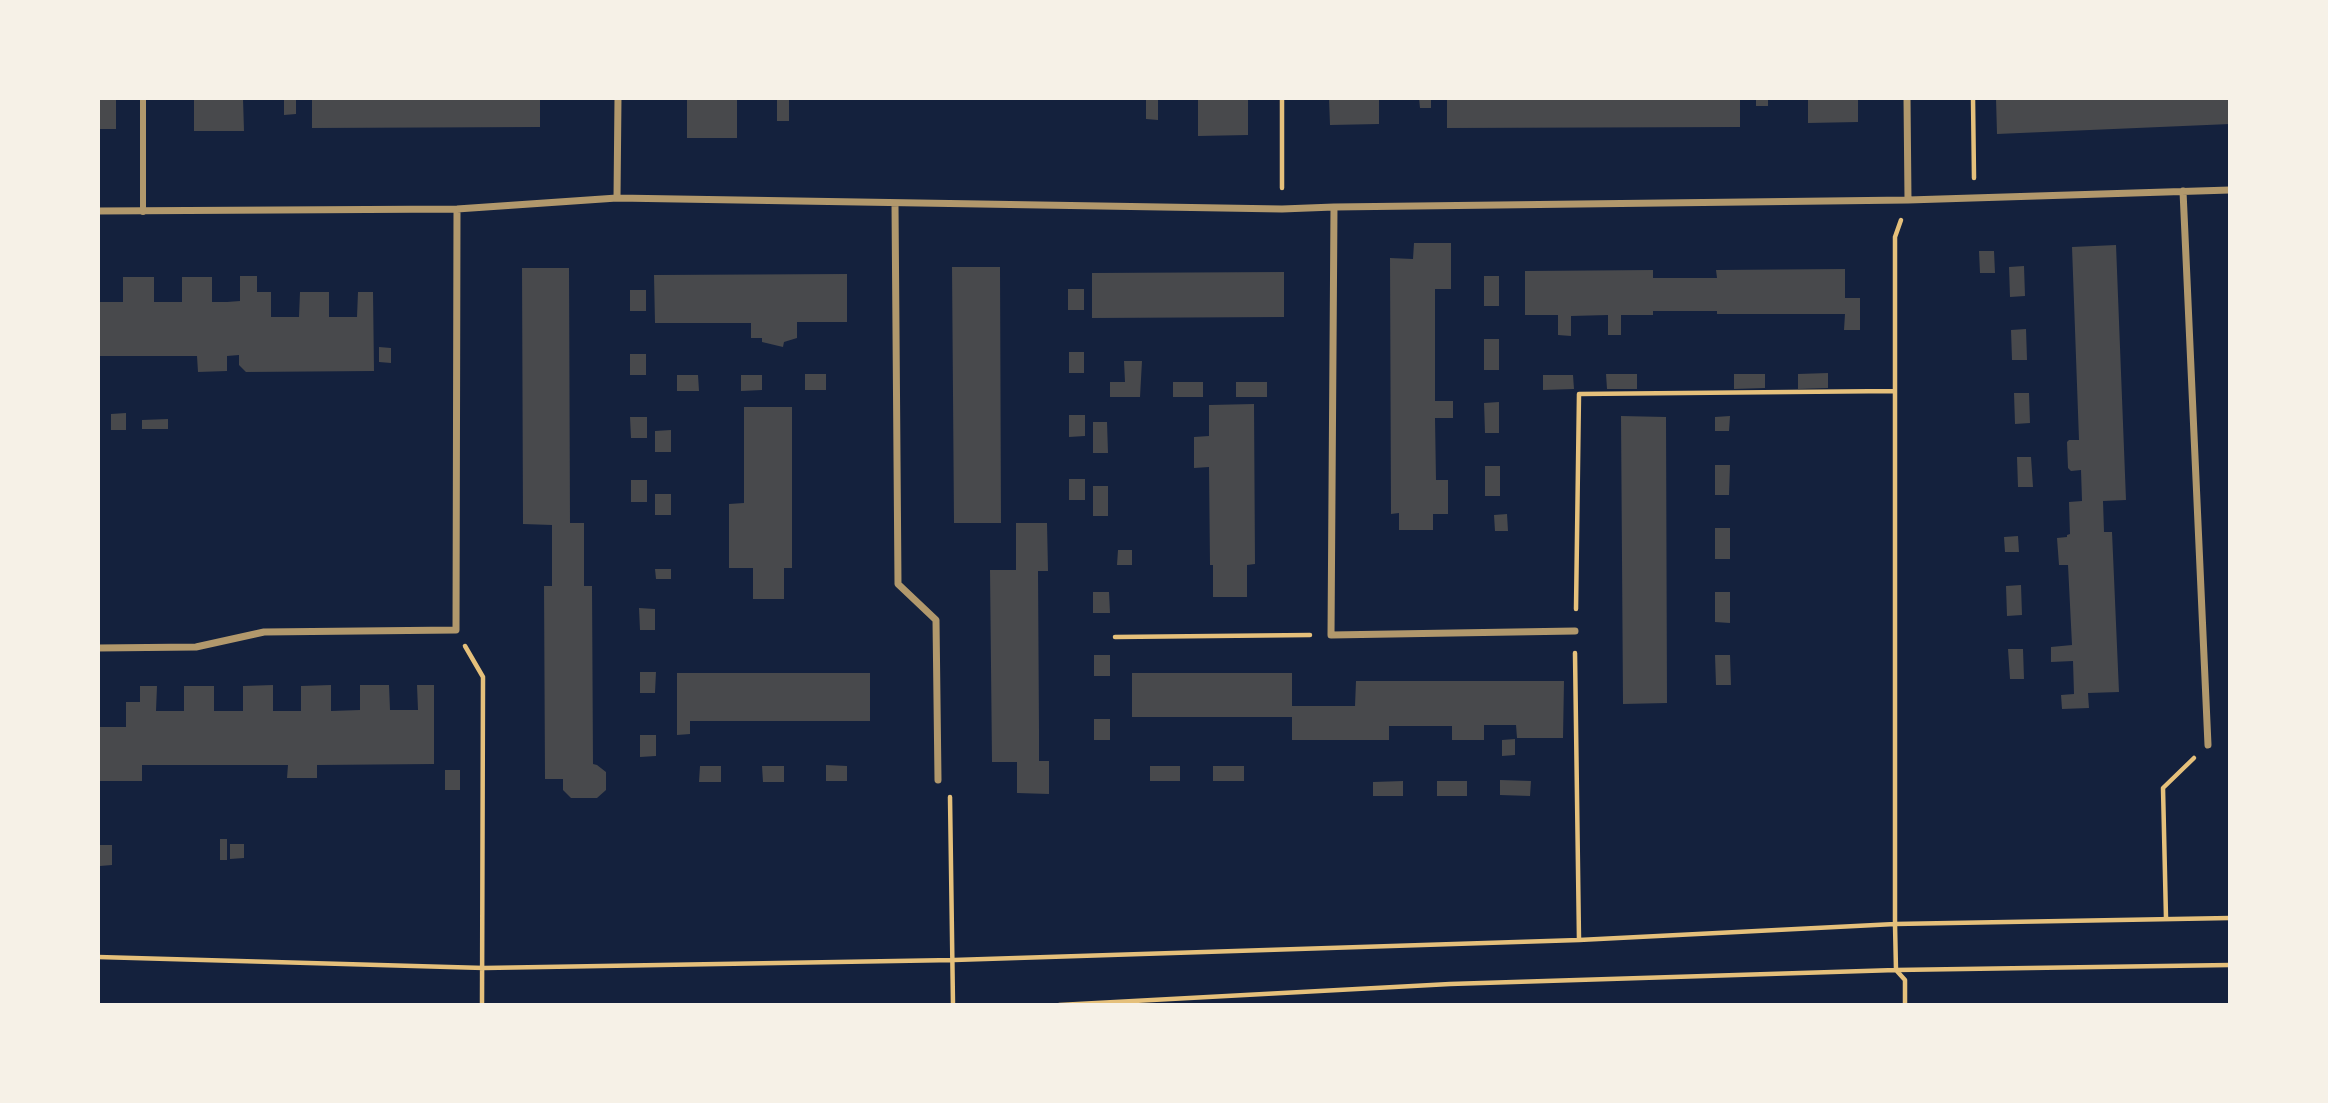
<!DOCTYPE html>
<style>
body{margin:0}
#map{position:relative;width:2328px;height:1103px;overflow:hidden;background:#14213d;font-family:"DM Sans",sans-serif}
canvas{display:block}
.frame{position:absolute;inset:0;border:100px solid #f6f1e7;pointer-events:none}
</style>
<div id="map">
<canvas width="2328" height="1103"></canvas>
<div class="frame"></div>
</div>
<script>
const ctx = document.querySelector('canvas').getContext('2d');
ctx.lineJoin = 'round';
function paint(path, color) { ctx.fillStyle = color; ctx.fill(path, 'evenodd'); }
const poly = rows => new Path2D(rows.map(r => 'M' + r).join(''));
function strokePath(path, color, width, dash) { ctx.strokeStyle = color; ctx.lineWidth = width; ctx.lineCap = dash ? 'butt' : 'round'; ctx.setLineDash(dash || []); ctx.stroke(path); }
paint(poly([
 [98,98,116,98,116,129,98,129],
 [194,98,243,98,244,131,194,131],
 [284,98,296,98,296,114,284,115],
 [312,98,540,98,540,127,312,128],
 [687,98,737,98,737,138,687,138],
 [777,98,789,98,789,121,777,121],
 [1146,98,1158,98,1158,120,1146,119],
 [1198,98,1248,98,1248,135,1198,136],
 [1329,98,1379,98,1379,124,1330,125],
 [1419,98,1431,98,1431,108,1420,108],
 [1447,98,1740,98,1740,127,1447,128],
 [1756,98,1768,98,1768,106,1756,106],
 [1808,98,1858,98,1858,122,1808,123],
 [1996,98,2230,98,2230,124,1997,134],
 [1414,243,1451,243,1451,289,1435,289,1435,401,1453,401,1453,418,1435,418,1436,480,1448,480,1448,514,1433,514,1433,530,1399,530,1399,513,1391,514,1390,258,1413,259],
 [2116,245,2126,500,2103,501,2104,532,2112,532,2119,692,2088,693,2089,708,2062,709,2061,695,2074,694,2073,661,2051,662,2051,647,2072,645,2068,565,2059,565,2057,538,2067,537,2067,535,2070,534,2069,502,2082,501,2081,470,2071,471,2068,468,2067,442,2069,440,2079,440,2072,247],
 [1979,251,1994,251,1995,273,1980,273],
 [2024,266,2025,296,2010,297,2009,267],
 [952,267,1000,267,1001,523,954,523],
 [522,268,569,268,570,523,584,523,584,586,592,586,593,764,597,765,606,772,606,790,597,798,571,798,563,790,563,779,545,779,544,586,552,586,552,525,523,524],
 [1845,269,1845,298,1860,298,1860,330,1844,330,1845,314,1717,314,1717,311,1653,311,1653,315,1621,315,1621,335,1608,335,1608,315,1571,316,1571,336,1558,335,1558,315,1525,315,1525,271,1653,270,1653,278,1717,278,1716,270],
 [1284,272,1284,317,1092,318,1092,273],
 [847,274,847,322,797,322,797,338,784,342,783,347,762,342,762,338,751,338,751,323,655,323,654,275],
 [240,276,257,276,257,292,271,292,271,317,299,317,300,292,329,292,329,317,357,317,358,292,373,292,374,371,246,372,239,365,239,355,227,356,227,371,198,372,197,356,98,356,98,302,123,302,123,277,154,277,154,302,182,302,182,277,212,277,212,302,227,302,240,301],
 [1484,276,1499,276,1499,306,1484,306],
 [1068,289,1084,289,1084,310,1068,310],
 [630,290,646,290,646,311,630,311],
 [2026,329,2027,360,2012,360,2011,330],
 [1484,339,1499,339,1499,370,1484,370],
 [379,347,391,348,391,363,379,362],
 [1069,352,1084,352,1084,373,1069,373],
 [630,354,646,354,646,375,630,375],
 [1124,361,1142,361,1140,397,1110,397,1110,382,1125,382],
 [1828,373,1828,388,1798,389,1798,374],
 [805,374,826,374,826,390,805,390],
 [1606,374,1637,374,1637,389,1607,389],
 [1734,374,1765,374,1765,388,1734,389],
 [677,375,698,375,699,391,677,391],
 [741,375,762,375,762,390,741,391],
 [1543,375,1573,375,1574,389,1543,390],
 [1173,382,1203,382,1203,397,1173,397],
 [1236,382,1267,382,1267,397,1236,397],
 [2014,393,2029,393,2030,423,2015,424],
 [1499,402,1499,433,1485,433,1484,403],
 [1254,404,1255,564,1247,565,1247,597,1213,597,1213,565,1210,565,1209,467,1194,468,1194,437,1209,436,1209,405],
 [744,407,792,407,792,568,784,568,784,599,753,599,753,568,729,568,729,504,744,503],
 [126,413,126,430,111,430,111,414],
 [1069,415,1085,415,1085,436,1069,437],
 [1621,416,1666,417,1667,703,1623,704],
 [1730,416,1729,431,1715,431,1715,417],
 [630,417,647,417,647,438,631,438],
 [168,419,168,429,142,429,142,420],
 [1093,422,1107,422,1108,453,1093,453],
 [671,430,671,452,655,452,655,431],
 [2017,457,2031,457,2033,487,2018,487],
 [1715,465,1730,465,1729,495,1715,495],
 [1485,466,1500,466,1500,496,1485,496],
 [1069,479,1085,479,1085,500,1069,500],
 [631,480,647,480,647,502,631,502],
 [1093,486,1108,486,1108,516,1093,516],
 [655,494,671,494,671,515,655,515],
 [1507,514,1508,531,1495,531,1494,515],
 [1016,523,1047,523,1048,571,1038,571,1039,730,1039,761,1049,761,1049,794,1017,793,1017,762,992,762,990,570,1016,570],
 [1715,528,1730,528,1730,559,1715,559],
 [2018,536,2019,552,2005,552,2004,537],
 [1118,550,1132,550,1132,565,1117,565],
 [655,569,671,569,671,579,656,579],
 [2021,585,2022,615,2007,616,2006,586],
 [1093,592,1109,592,1110,613,1093,613],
 [1715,592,1730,592,1730,623,1715,622],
 [639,608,655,609,655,630,640,630],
 [2008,649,2023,649,2024,679,2010,679],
 [1094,655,1110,655,1110,676,1094,676],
 [1715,655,1730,655,1731,685,1716,685],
 [640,672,656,672,655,693,640,693],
 [677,673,870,673,870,721,690,721,690,734,677,735],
 [1132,673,1292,673,1292,706,1355,706,1356,681,1564,681,1563,738,1517,738,1516,725,1484,725,1484,740,1452,740,1452,726,1389,726,1389,740,1292,740,1292,717,1132,717],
 [273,685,273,711,301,711,301,686,331,685,331,711,360,710,360,685,389,685,390,710,418,710,417,685,434,685,434,764,317,765,317,778,287,778,288,765,142,765,142,781,98,781,98,727,126,727,126,702,140,702,140,686,157,686,156,711,184,711,184,686,214,686,214,711,243,711,243,686],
 [1094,719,1110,719,1110,740,1094,740],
 [640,735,656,735,656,756,640,757],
 [1515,739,1515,755,1502,756,1502,740],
 [826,765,847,766,847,781,826,781],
 [700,766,721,766,721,782,699,782],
 [762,766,784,766,784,782,763,782],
 [1150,766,1180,766,1180,781,1150,781],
 [1213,766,1244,766,1244,781,1213,781],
 [445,770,460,770,460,790,445,790],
 [1500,780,1531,781,1530,796,1500,795],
 [1403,781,1403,796,1373,796,1373,782],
 [1437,781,1467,781,1467,796,1437,796],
 [220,839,227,839,227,860,220,860],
 [230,844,244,844,244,858,230,859],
 [99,845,112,845,112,865,100,866]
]), '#48494c');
strokePath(poly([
 [1282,98,1282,188],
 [1973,98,1974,178],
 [1901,220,1895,237,1895,924,1896,970,1905,980,1905,1005],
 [1576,609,1579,394,1895,391],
 [1115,637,1310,635],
 [465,646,483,677,482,1005],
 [1575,653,1579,940],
 [950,797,953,1005],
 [2166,918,2163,788,2194,758],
 [98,957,484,968,954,960,1579,940,1895,924,2230,918],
 [1059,1005,1450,984,1896,970,2230,965]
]), '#e5c07b', 4.5);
strokePath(poly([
 [143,98,143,212]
]), '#b1986c', 6);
strokePath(poly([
 [1907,98,1908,200],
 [2183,191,2208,745],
 [617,198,618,98],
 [895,204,898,584,936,620,938,780],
 [1334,207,1331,635,1575,631],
 [98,211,457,209,617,198,1282,209,1334,207,1908,200,2230,190],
 [98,648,196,647,264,632,456,630,457,209]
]), '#b1986c', 7);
</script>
